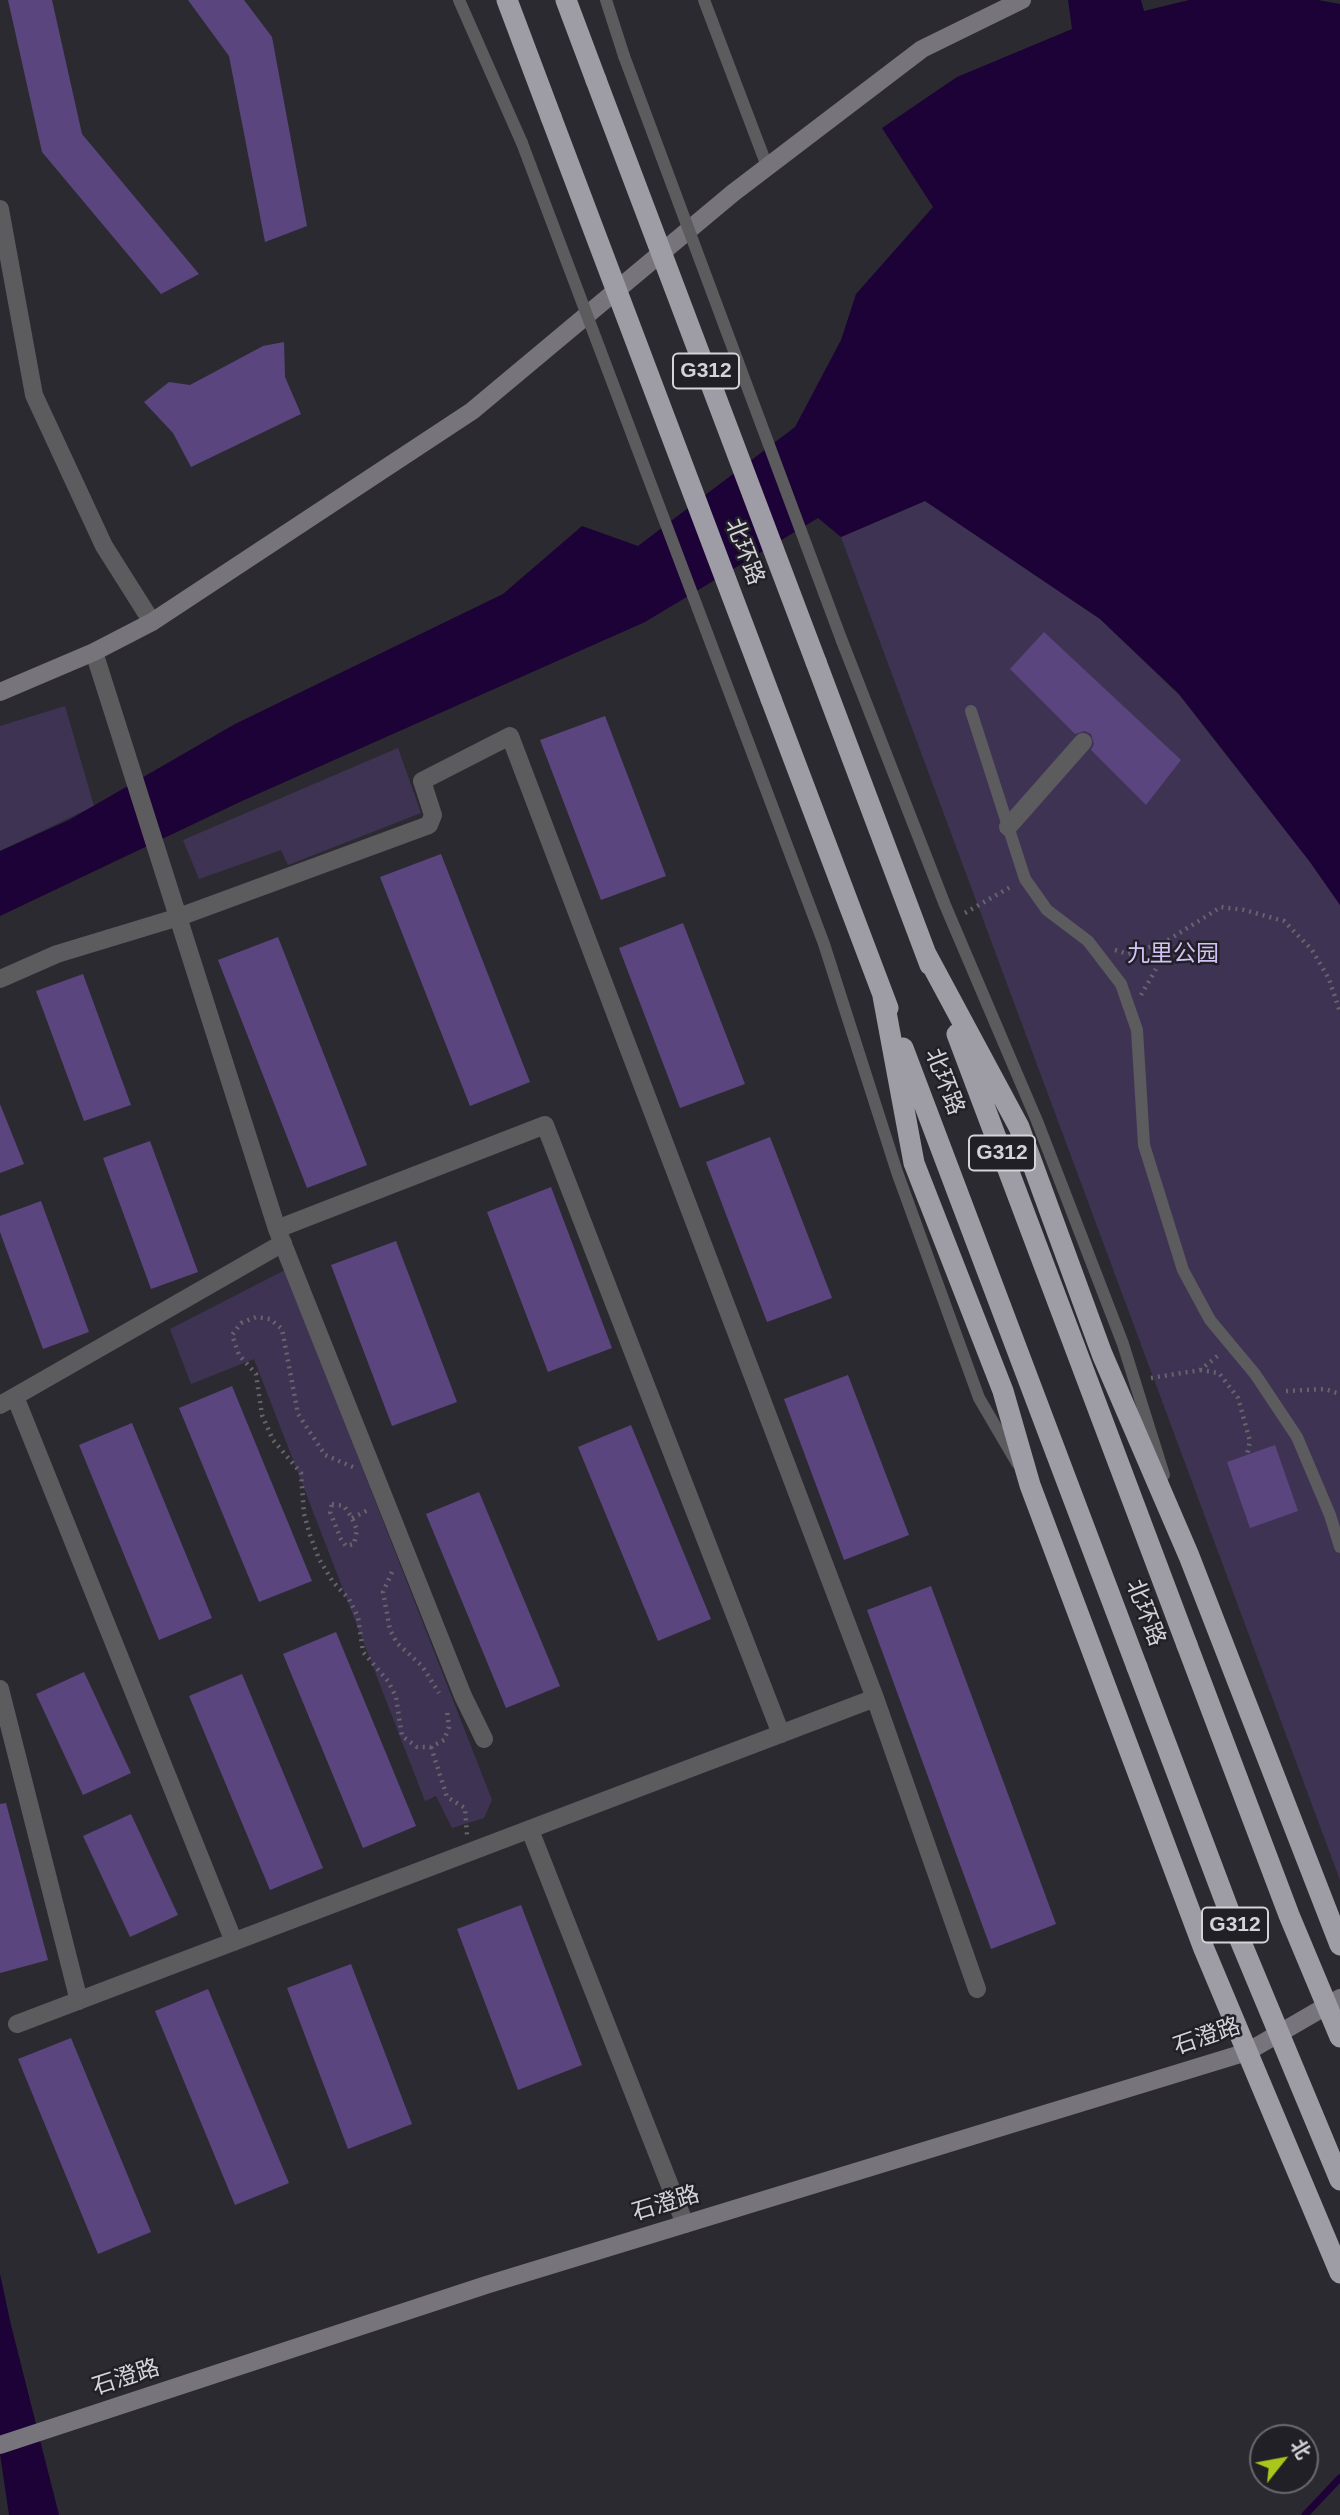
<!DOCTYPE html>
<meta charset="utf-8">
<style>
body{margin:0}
#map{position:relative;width:1340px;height:2515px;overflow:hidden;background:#2c2a31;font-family:Helvetica,"Noto Sans SC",sans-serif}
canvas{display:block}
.north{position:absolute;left:1249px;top:2424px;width:70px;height:70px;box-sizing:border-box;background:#222027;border:2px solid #69686e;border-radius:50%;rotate:59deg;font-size:19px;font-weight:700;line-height:28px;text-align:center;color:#d4d3d8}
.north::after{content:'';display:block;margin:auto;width:24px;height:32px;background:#a9c71a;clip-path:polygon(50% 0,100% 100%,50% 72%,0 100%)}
</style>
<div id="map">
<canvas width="1340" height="2515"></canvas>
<div class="north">北</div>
</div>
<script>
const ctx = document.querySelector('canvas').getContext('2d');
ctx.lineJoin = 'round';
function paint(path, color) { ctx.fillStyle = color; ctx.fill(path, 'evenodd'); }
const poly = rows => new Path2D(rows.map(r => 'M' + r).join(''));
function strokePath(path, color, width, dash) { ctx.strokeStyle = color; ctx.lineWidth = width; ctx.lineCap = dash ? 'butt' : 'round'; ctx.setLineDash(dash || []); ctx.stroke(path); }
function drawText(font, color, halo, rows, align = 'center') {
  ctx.font = font + ' Helvetica,"Noto Sans SC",sans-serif'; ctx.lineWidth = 5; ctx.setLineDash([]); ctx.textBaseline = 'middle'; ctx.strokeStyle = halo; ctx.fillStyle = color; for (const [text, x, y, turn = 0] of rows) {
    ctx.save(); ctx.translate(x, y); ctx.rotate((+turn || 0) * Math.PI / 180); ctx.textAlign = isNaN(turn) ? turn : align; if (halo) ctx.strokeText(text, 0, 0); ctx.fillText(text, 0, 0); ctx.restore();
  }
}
paint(poly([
 [925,501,1100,619,1179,695,1310,862,1340,905,1340,1880,841,537],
 [65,706,94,806,0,851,0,726],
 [398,748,421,813,288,865,281,850,199,879,183,840],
 [285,1270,492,1800,484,1818,452,1828,436,1796,425,1801,254,1359,191,1384,170,1329]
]), '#3f3354');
paint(poly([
 [1068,0,1141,0,1144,11,1189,0,1318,0,1340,4,1340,905,1310,862,1179,694,1100,619,925,501,841,537,818,518,645,622,242,801,0,916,0,851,69,820,235,724,503,594,582,526,638,546,795,427,841,340,856,294,933,207,882,128,957,77,1072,29],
 [0,2274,11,2325,59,2515,9,2515,0,2454]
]), '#1c0236');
strokePath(poly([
 [1305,2515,1340,2478]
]), '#1c0236', 7);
paint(poly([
 [8,0,52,0,82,134,199,274,161,294,42,152],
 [188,0,244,0,272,37,307,226,265,242,229,56],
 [284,342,285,377,301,414,191,467,173,433,144,402,169,382,190,385,263,346],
 [1044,632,1181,760,1146,805,1091,750,1094,744,1091,734,1085,731,1075,734,1010,669],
 [605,716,666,876,601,900,540,740],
 [441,854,530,1082,470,1106,380,877],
 [683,923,745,1084,680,1108,619,948],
 [278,937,367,1165,307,1188,218,960],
 [83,974,131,1105,84,1121,36,991],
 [0,1104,24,1164,0,1173],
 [770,1137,832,1298,767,1322,706,1162],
 [150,1141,198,1272,151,1289,103,1158],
 [551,1187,612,1348,548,1372,487,1212],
 [41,1201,89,1332,43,1349,0,1232,0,1216],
 [396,1241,457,1402,392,1426,331,1265],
 [848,1375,909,1535,844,1560,784,1399],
 [232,1386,312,1581,259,1602,179,1408],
 [132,1423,212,1618,159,1640,79,1445],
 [631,1425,711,1619,658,1641,578,1447],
 [1275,1445,1298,1511,1250,1528,1227,1462],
 [479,1492,560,1686,506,1708,426,1514],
 [931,1586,1056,1924,991,1949,867,1610],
 [336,1632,416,1826,363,1848,283,1654],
 [84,1672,131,1773,83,1795,36,1694],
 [242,1674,323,1868,270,1890,189,1696],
 [6,1803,48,1960,0,1973,0,1804],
 [131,1814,178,1915,130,1937,83,1836],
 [521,1905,582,2065,518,2090,457,1929],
 [351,1964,412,2124,348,2149,287,1988],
 [208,1989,289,2183,235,2205,155,2011],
 [71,2038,151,2232,98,2254,18,2059]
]), '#5b457f');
strokePath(poly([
 [965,913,1012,886],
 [1115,950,1128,954,1165,942,1221,907,1244,910,1284,921,1312,950,1329,979,1340,1012],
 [1141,995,1156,969,1164,943],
 [1200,1370,1219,1373,1238,1398,1250,1441,1247,1455],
 [1151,1378,1200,1370,1220,1354],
 [1286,1391,1325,1389,1340,1394],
 [353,1467,325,1455,298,1414,282,1329,270,1319,256,1317,241,1323,232,1335,239,1355,256,1374,262,1415,273,1440,301,1473,304,1514,310,1535,319,1559,333,1582,349,1599,358,1617,363,1652,388,1681,396,1697,402,1736,417,1747,431,1747,444,1740,449,1727,447,1711],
 [332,1504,344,1506,352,1518,357,1530,354,1544,346,1546,341,1539,330,1512,332,1504],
 [352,1518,370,1509],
 [392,1572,383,1592,390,1630,397,1643,422,1666,439,1693],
 [431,1747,447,1797,465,1808,467,1835]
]), '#66646b', 4.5, [2, 5]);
strokePath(poly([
 [459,0,522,143],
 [606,0,624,56],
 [704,0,767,166],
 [842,641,945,905,1037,1121,1123,1344,1164,1475],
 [971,711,1025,879,1047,910,1088,941,1121,984,1137,1030,1144,1145,1183,1270,1210,1320,1255,1374,1297,1437,1330,1515,1340,1547],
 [741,723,824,944,897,1172,979,1398,1017,1463]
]), '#5c5b5e', 12);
strokePath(poly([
 [0,209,34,395,104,546,152,622],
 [94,652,277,1229,463,1696,484,1739],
 [1008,827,1083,742],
 [0,979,57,954,179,917,429,825,433,815,422,781,510,736,875,1698,977,1989],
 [277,1229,545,1125,781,1734],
 [16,1399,234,1942],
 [0,1405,283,1243],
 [0,1689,79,2001],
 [530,1830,685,2224],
 [17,2024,875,1698]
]), '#5c5b5e', 18);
strokePath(poly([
 [0,692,94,652,152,622,472,411,733,193,922,49,1022,0],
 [0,2445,486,2285,1247,2052,1340,1998]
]), '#77757b', 18);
strokePath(poly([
 [507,0,551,117],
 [566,0,596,80],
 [816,662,930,965],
 [771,699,888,1008],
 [926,954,1019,1127,1102,1354,1189,1556,1340,1945],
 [883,996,914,1163,1003,1391,1030,1485,1204,1949,1340,2273],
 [957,1034,1187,1645],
 [903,1048,1137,1667]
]), '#9e9ca5', 21);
strokePath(poly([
 [624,56,842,641],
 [522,143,741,723]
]), '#5c5b5e', 12);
strokePath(poly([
 [596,80,816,662],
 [551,117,771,699],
 [1187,1645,1289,1915,1340,2037],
 [1137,1667,1238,1935,1340,2180]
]), '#9e9ca5', 21);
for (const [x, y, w] of [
 [706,371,66],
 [1002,1153,66],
 [1235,1925,66]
]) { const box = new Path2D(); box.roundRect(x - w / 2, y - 17.5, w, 35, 5); ctx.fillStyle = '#222027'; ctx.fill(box); strokePath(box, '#d4d3d8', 2); }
drawText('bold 21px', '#d4d3d8', null, [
 ["G312",706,371],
 ["G312",1002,1153],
 ["G312",1235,1925]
]);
drawText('23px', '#d4d3d8', '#222027', [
 ["北环路",744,552,69],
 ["北环路",944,1082,69],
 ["北环路",1145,1613,69],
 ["石澄路",1207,2037,-19],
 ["石澄路",666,2204,-17],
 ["石澄路",126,2378,-18]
]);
drawText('23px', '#d3c2f6', '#222027', [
 ["九里公园",1173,955]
]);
</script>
